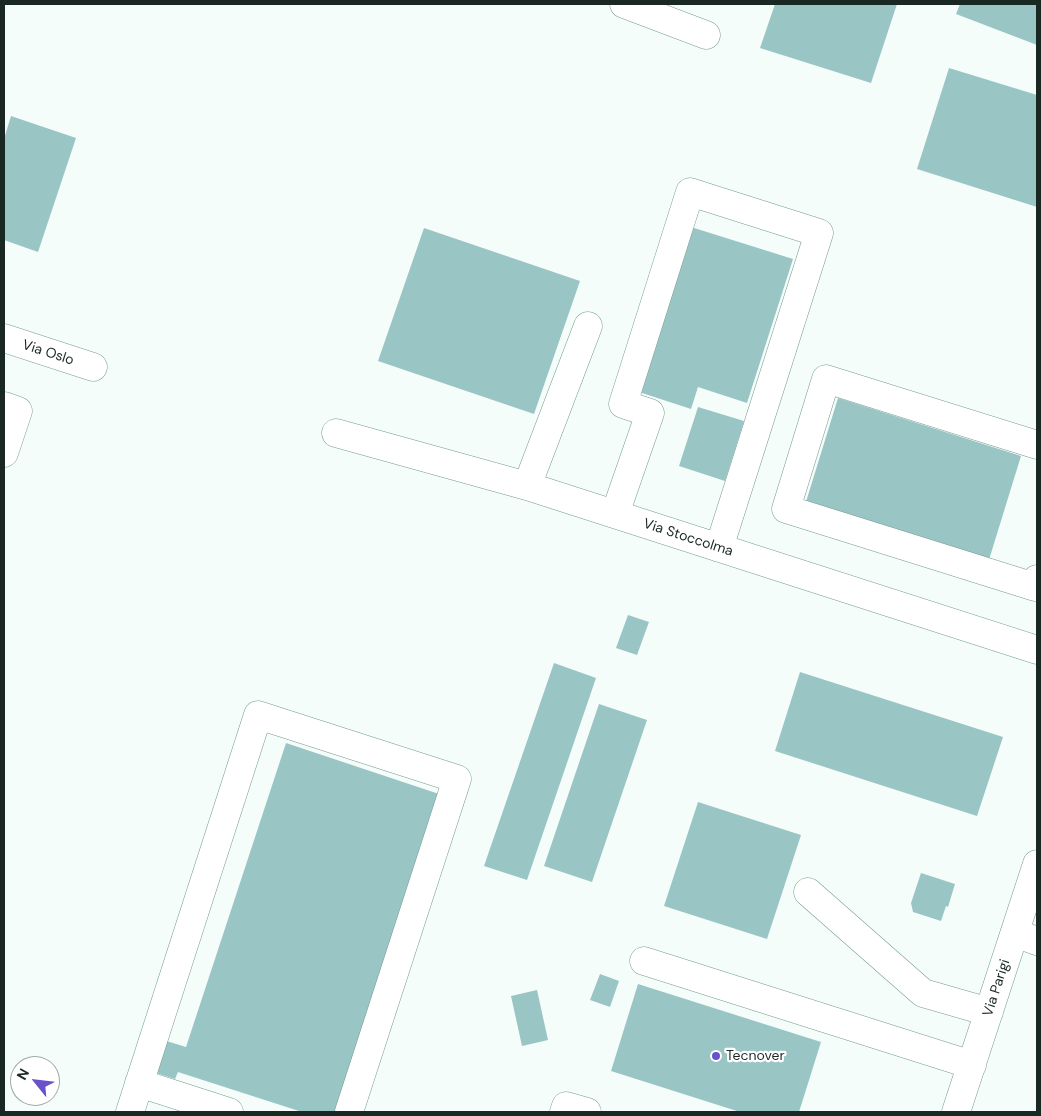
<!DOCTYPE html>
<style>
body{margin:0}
#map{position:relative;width:1041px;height:1116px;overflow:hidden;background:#f5fdfa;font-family:"DM Sans",sans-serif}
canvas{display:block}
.frame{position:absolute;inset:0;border:5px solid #192823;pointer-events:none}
.north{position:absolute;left:10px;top:1056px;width:50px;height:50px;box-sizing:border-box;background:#fff;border:1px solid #a3a9a7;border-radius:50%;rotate:299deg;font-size:14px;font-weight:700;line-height:20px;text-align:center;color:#192823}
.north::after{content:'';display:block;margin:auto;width:18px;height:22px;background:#6851cb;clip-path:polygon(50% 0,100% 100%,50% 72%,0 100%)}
</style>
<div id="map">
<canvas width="1041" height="1116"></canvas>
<div class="frame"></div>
<div class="north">N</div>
</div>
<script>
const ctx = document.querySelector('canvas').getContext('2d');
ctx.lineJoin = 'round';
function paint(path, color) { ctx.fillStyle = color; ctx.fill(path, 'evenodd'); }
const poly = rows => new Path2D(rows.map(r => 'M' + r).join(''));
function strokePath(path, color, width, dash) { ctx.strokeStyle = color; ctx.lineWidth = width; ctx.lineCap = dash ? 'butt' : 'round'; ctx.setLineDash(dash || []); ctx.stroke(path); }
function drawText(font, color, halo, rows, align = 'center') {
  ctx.font = font + ' "DM Sans",sans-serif'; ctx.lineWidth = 4.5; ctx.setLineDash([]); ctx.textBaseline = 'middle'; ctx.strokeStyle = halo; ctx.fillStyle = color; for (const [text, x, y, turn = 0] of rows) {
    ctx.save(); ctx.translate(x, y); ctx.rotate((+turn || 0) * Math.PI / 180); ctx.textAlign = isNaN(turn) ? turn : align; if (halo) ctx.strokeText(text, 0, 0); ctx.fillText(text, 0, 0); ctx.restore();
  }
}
paint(poly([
 [775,4,897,4,871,83,760,48],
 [960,4,1037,4,1037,45,956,14],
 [949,68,1037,95,1037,207,917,169],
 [11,116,76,138,38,252,4,240,4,139],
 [691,227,793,259,747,403,698,387,691,409,639,392],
 [424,228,580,281,534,414,378,361],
 [838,398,1021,456,988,563,805,505],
 [698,407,744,421,725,481,679,466],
 [628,615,649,622,637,655,616,648],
 [554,663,596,678,527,880,484,866],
 [800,672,1003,737,977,816,775,751],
 [599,704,647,720,592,882,544,866],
 [286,743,442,795,337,1112,302,1112,178,1072,175,1079,150,1071,160,1039,186,1047],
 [698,802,801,835,767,939,664,906],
 [921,873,955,884,948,907,946,906,941,921,913,912,911,903],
 [600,974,619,981,610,1007,590,1000],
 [638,984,821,1042,799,1112,740,1112,611,1071],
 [537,990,548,1040,522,1046,511,996]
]), '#9ac5c5');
const minor = poly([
 [624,4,706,35],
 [4,338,93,367],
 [4,406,18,411,4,453],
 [336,433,527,486,1037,650],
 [1037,445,826,379,786,509,1035,587,1037,579],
 [527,486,588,326],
 [615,514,650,413,623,404,690,192,819,233,719,548],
 [808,892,923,993,989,1012],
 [1015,933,1037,941],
 [644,961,972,1065],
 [139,1083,229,1112],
 [130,1112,258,715,457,779,349,1112],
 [564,1112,566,1106,587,1112],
 [956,1112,1037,864]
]);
strokePath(minor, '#769c90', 29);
strokePath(minor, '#fff', 28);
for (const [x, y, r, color] of [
 [716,1056,5,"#6851cb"]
]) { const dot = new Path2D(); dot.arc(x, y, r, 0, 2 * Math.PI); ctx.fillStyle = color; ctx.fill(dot); strokePath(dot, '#fff', 2); }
drawText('14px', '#192823', '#fff', [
 ["Via Oslo",48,353,18],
 ["Via Stoccolma",688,538,18],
 ["Via Parigi",997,988,-72]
]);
drawText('14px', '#192823', '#fff', [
 ["Tecnover",726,1056]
], 'left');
</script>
